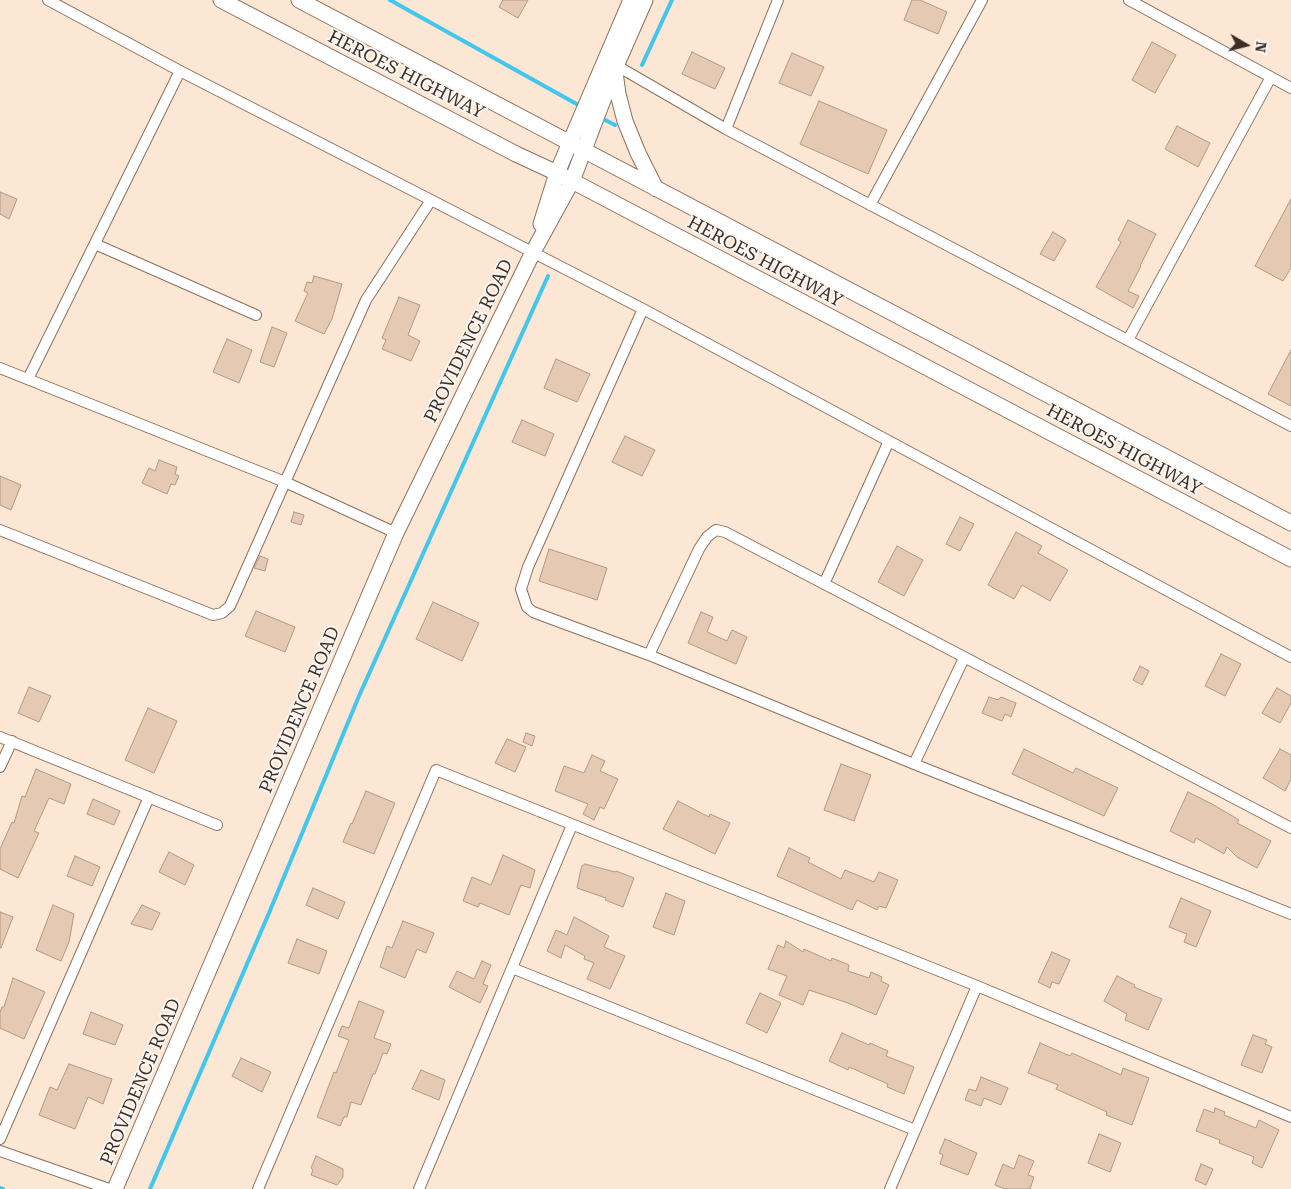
<!DOCTYPE html>
<style>
body{margin:0}
#map{position:relative;width:1291px;height:1189px;overflow:hidden;background:#fce6d4;font-family:"Roboto Serif",serif}
canvas{display:block}
.north{position:absolute;left:1221px;top:20px;width:50px;height:50px;-webkit-text-stroke:4px #fcf6f2;paint-order:stroke;rotate:98deg;font-size:14px;font-weight:700;line-height:20px;text-align:center;color:#392f26}
.north::after{content:'';display:block;margin:auto;width:18px;height:22px;background:#392f26;clip-path:polygon(50% 0,100% 100%,50% 72%,0 100%)}
</style>
<div id="map">
<canvas width="1291" height="1189"></canvas>
<div class="north">N</div>
</div>
<script>
const ctx = document.querySelector('canvas').getContext('2d');
ctx.lineJoin = 'round';
const poly = rows => new Path2D(rows.map(r => 'M' + r).join(''));
function strokePath(path, color, width, dash) { ctx.strokeStyle = color; ctx.lineWidth = width; ctx.lineCap = dash ? 'butt' : 'round'; ctx.setLineDash(dash || []); ctx.stroke(path); }
function paint(path, color) { ctx.fillStyle = color; ctx.fill(path, 'evenodd'); }
function drawText(font, color, halo, rows, align = 'center') {
  ctx.font = font + ' "Roboto Serif",serif'; ctx.lineWidth = 4; ctx.setLineDash([]); ctx.textBaseline = 'middle'; ctx.strokeStyle = halo; ctx.fillStyle = color; for (const [text, x, y, turn = 0] of rows) {
    ctx.save(); ctx.translate(x, y); ctx.rotate((+turn || 0) * Math.PI / 180); ctx.textAlign = isNaN(turn) ? turn : align; if (halo) ctx.strokeText(text, 0, 0); ctx.fillText(text, 0, 0); ctx.restore();
  }
}
strokePath(poly([
 [390,0,582,107],
 [642,65,672,0],
 [599,117,615,125],
 [0,1188,3,1189],
 [150,1189,269,913,359,696,548,276]
]), '#41c6ee', 4);
const building = poly([
 [503,0,528,0,518,18,499,7,503,0],
 [912,0,920,0,947,12,938,34,904,20,912,0],
 [1152,42,1176,55,1155,93,1132,80,1152,42],
 [692,52,725,68,715,89,682,74,692,52],
 [792,53,824,67,811,96,779,83,792,53],
 [819,101,887,130,868,174,800,144,819,101],
 [1177,126,1210,143,1198,167,1165,149,1177,126],
 [0,192,17,199,9,219,0,214,0,192],
 [1291,199,1291,268,1283,281,1255,266,1291,199],
 [1128,220,1156,234,1140,266,1141,266,1128,291,1139,296,1133,308,1096,287,1121,242,1118,240,1128,220],
 [1053,232,1066,240,1054,261,1040,254,1053,232],
 [314,276,342,284,332,319,324,334,295,321,308,293,304,291,307,282,312,283,314,276],
 [399,297,420,305,408,335,420,341,411,361,382,349,386,340,382,338,399,297],
 [272,327,287,333,274,367,260,362,272,327],
 [227,339,252,350,239,383,213,372,227,339],
 [1291,350,1291,406,1268,394,1291,350],
 [556,359,590,374,577,402,544,388,556,359],
 [522,420,554,434,545,456,512,442,522,420],
 [625,436,655,450,642,476,612,462,625,436],
 [159,460,177,467,175,474,179,476,175,485,171,484,167,494,142,483,149,468,155,471,159,460],
 [0,476,21,485,11,510,0,505,0,476],
 [294,512,304,515,301,525,291,522,294,512],
 [960,517,974,524,960,551,946,544,960,517],
 [1016,532,1042,546,1038,553,1068,570,1050,601,1022,585,1014,599,988,585,1016,532],
 [897,546,923,560,904,596,878,582,897,546],
 [549,549,607,568,597,600,539,581,549,549],
 [260,556,268,559,265,571,254,568,260,556],
 [433,602,479,623,462,661,416,639,433,602],
 [256,611,295,627,285,652,245,636,256,611],
 [701,612,713,617,707,632,727,641,732,630,747,637,736,664,688,643,701,612],
 [1221,654,1241,664,1225,696,1205,686,1221,654],
 [1140,666,1149,671,1142,685,1133,680,1140,666],
 [29,687,51,696,39,722,18,713,29,687],
 [1277,688,1291,696,1291,703,1280,723,1262,713,1277,688],
 [989,697,998,700,1001,697,1016,703,1011,717,1005,714,1002,721,982,713,989,697],
 [148,708,177,721,154,773,125,760,148,708],
 [526,733,535,736,532,746,523,742,526,733],
 [507,739,526,747,515,772,495,763,507,739],
 [1024,749,1073,773,1076,768,1118,788,1104,816,1012,774,1024,749],
 [1280,749,1291,755,1291,779,1285,791,1263,778,1280,749],
 [592,755,605,761,600,771,618,779,604,809,600,807,594,820,583,814,588,804,555,791,564,766,584,773,592,755],
 [841,764,871,775,854,821,824,810,841,764],
 [36,769,71,784,64,804,49,798,34,831,39,833,18,878,0,869,0,849,12,822,14,823,22,796,25,797,36,769],
 [366,791,395,803,374,854,343,842,351,823,352,824,366,791],
 [1188,792,1212,804,1239,820,1237,823,1271,841,1257,868,1237,857,1227,847,1224,854,1196,838,1194,843,1170,831,1188,792],
 [93,799,120,811,114,825,87,814,93,799],
 [678,801,709,817,710,814,730,823,715,854,663,829,678,801],
 [789,848,810,858,808,862,841,879,845,870,874,882,879,872,898,880,886,908,879,906,877,910,857,900,852,910,777,876,789,848],
 [169,852,194,865,185,885,159,872,169,852],
 [503,855,535,870,530,888,521,885,509,915,480,903,478,907,463,901,472,877,491,885,503,855],
 [75,856,100,867,92,886,67,876,75,856],
 [585,864,615,872,616,871,634,878,623,907,605,900,606,898,577,888,580,873,582,866,585,864],
 [313,888,345,902,338,919,306,905,313,888],
 [666,893,685,901,674,935,653,927,666,893],
 [1181,898,1211,911,1196,947,1184,942,1187,934,1169,927,1181,898],
 [53,905,74,914,69,942,61,961,36,950,53,905],
 [142,905,160,913,152,930,131,924,142,905],
 [0,912,13,917,1,948,0,948,0,912],
 [574,917,609,936,604,947,625,956,610,989,587,979,594,963,584,959,585,956,565,945,561,958,547,951,556,930,567,935,574,917],
 [403,921,434,933,426,953,417,949,405,978,380,967,387,946,392,948,403,921],
 [297,939,327,951,319,974,288,963,297,939],
 [786,941,803,952,804,949,831,961,832,958,849,965,848,971,869,978,871,972,882,977,881,981,889,985,876,1015,848,1003,809,990,803,1005,779,995,787,976,768,969,778,945,784,948,786,941],
 [1052,952,1070,960,1059,984,1052,982,1050,988,1038,982,1052,952],
 [482,961,491,965,483,984,488,986,480,1003,449,987,457,971,474,979,482,961],
 [1117,976,1135,985,1134,987,1162,999,1148,1030,1125,1020,1127,1014,1104,1001,1117,976],
 [13,978,45,992,24,1039,0,1028,0,1012,2,1007,4,1007,13,978],
 [760,993,781,1003,767,1033,746,1023,760,993],
 [359,1001,384,1011,374,1038,391,1044,387,1054,383,1053,375,1074,373,1074,361,1105,351,1102,347,1117,344,1117,340,1126,317,1117,334,1072,336,1073,349,1040,338,1036,342,1026,349,1028,359,1001],
 [91,1012,123,1025,115,1045,83,1034,91,1012],
 [842,1033,869,1045,870,1043,888,1051,886,1056,914,1067,904,1094,887,1087,888,1084,849,1067,848,1070,829,1061,842,1033],
 [1253,1035,1267,1040,1265,1044,1272,1047,1262,1073,1241,1065,1253,1035],
 [1040,1043,1070,1056,1072,1053,1121,1075,1123,1068,1149,1078,1132,1125,1106,1115,1107,1112,1056,1089,1058,1085,1028,1073,1040,1043],
 [241,1058,271,1072,262,1092,232,1076,241,1058],
 [69,1064,112,1079,103,1104,88,1097,75,1129,39,1115,50,1087,57,1090,69,1064],
 [421,1070,445,1080,439,1100,412,1089,421,1070],
 [981,1077,1008,1088,1001,1105,984,1098,981,1106,965,1100,969,1089,976,1091,981,1077],
 [1215,1108,1225,1112,1224,1115,1256,1128,1259,1120,1279,1130,1262,1168,1252,1163,1254,1157,1219,1143,1220,1140,1196,1131,1204,1109,1214,1113,1215,1108],
 [1099,1134,1121,1143,1110,1172,1088,1163,1099,1134],
 [945,1139,977,1153,968,1175,940,1164,943,1155,939,1153,945,1139],
 [1019,1155,1034,1161,1028,1175,1034,1177,1030,1189,1005,1189,995,1185,1003,1164,1014,1169,1019,1155],
 [316,1156,343,1169,343,1177,337,1185,311,1175,313,1170,311,1168,316,1156],
 [1201,1164,1213,1169,1206,1185,1195,1180,1201,1164]
]);
paint(building, '#e5c9b3');
strokePath(building, '#b29883', 1);
const street = poly([
 [48,0,180,71,643,309,1291,657],
 [1129,0,1291,88],
 [612,63,726,129,1291,426],
 [726,129,778,0],
 [870,205,982,0],
 [95,244,256,315],
 [643,309,528,567,521,589,527,607,533,612,649,655,914,764,1291,914],
 [1128,340,1271,77],
 [0,368,285,482,396,533],
 [28,379,180,71],
 [0,530,213,615,222,613,230,606,366,300,431,200],
 [824,584,889,441],
 [649,655,699,549,707,537,716,530,725,532,1291,828],
 [0,737,217,825],
 [914,764,964,658],
 [0,767,12,741],
 [512,968,915,1130],
 [0,1139,149,797],
 [0,1151,109,1189],
 [258,1189,436,770,977,986,1291,1117],
 [419,1189,572,825],
 [890,1189,977,986]
]);
const secondary = poly([
 [221,0,516,154,557,173,1291,559],
 [299,0,1291,523],
 [615,72,618,94,625,121,638,153,656,189],
 [541,224,557,173,631,0],
 [115,1189,396,533,533,252,572,181,616,66,645,0]
]);
strokePath(street, '#8a715e', 12);
strokePath(secondary, '#8a715e', 17);
strokePath(street, '#fff', 10);
strokePath(secondary, '#fff', 15);
drawText('18px', '#392f26', '#fcf6f2', [
 ["HEROES HIGHWAY",406,75,27],
 ["HEROES HIGHWAY",765,262,28],
 ["PROVIDENCE ROAD",469,341,-64],
 ["HEROES HIGHWAY",1124,450,28],
 ["PROVIDENCE ROAD",300,710,-67],
 ["PROVIDENCE ROAD",141,1082,-67]
]);
</script>
